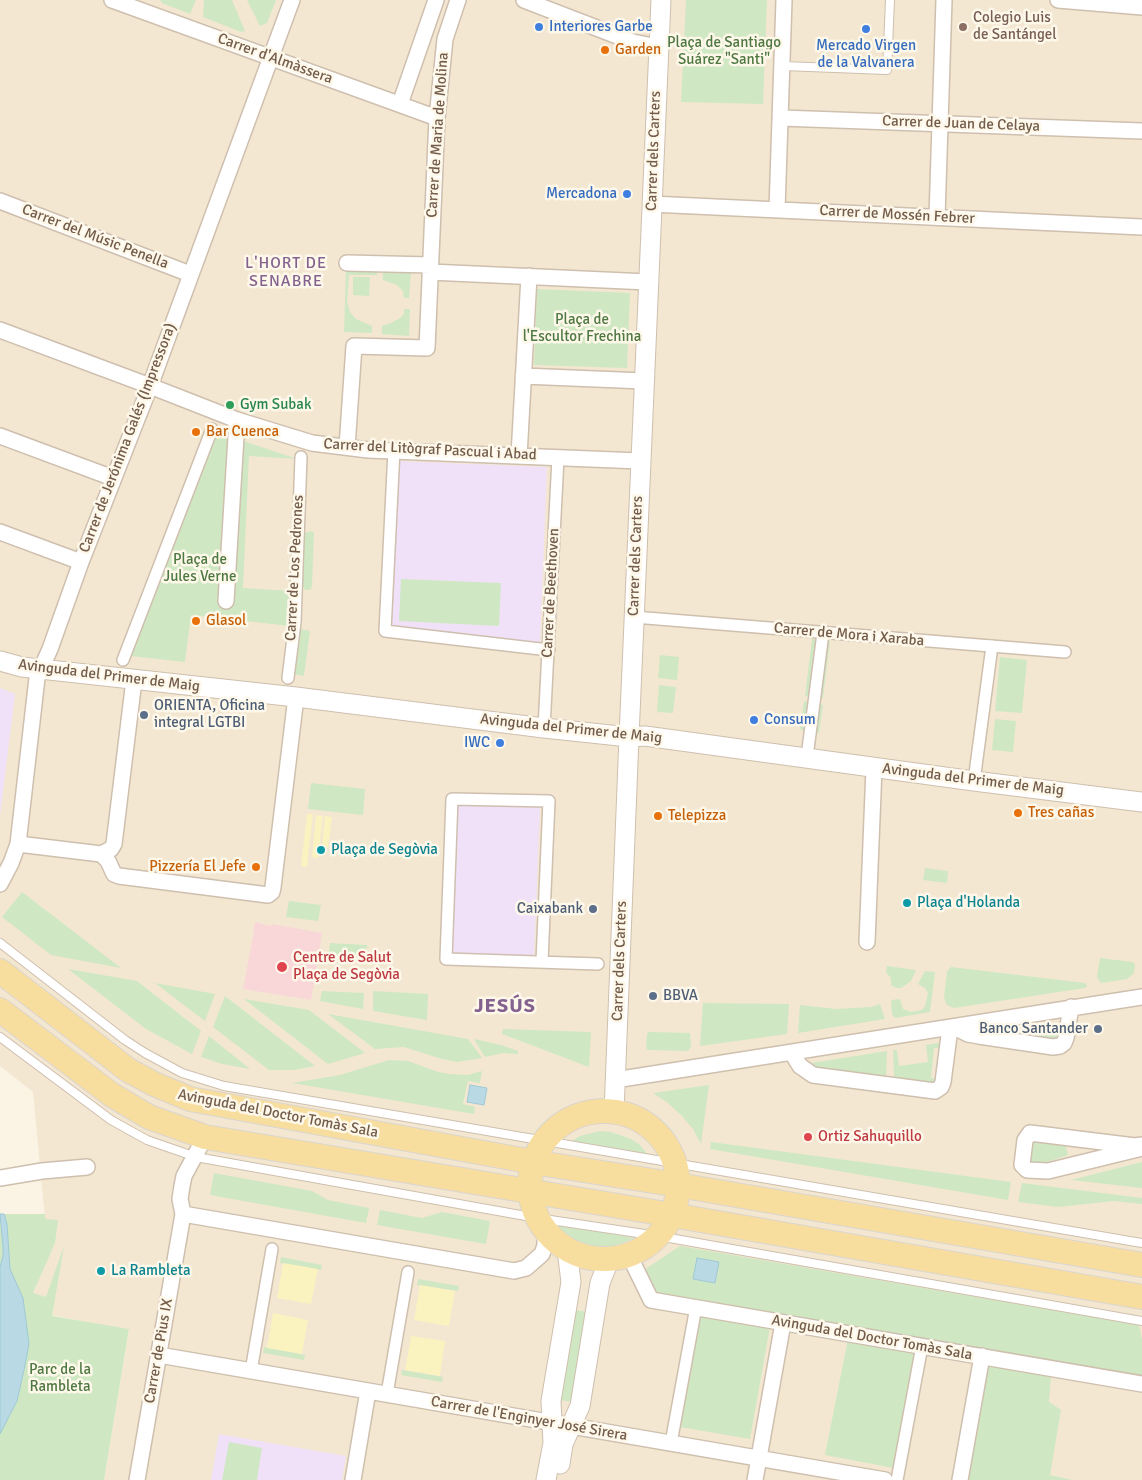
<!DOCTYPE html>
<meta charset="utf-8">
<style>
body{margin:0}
canvas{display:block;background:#fbf4e4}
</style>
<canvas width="1142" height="1480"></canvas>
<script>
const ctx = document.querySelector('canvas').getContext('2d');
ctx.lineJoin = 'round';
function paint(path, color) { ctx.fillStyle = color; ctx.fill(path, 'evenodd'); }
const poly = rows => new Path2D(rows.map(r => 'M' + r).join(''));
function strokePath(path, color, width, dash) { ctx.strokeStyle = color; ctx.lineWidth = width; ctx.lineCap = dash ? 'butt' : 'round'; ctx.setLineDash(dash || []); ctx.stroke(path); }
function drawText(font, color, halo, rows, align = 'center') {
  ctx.font = font + ' Signika,sans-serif'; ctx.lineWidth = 5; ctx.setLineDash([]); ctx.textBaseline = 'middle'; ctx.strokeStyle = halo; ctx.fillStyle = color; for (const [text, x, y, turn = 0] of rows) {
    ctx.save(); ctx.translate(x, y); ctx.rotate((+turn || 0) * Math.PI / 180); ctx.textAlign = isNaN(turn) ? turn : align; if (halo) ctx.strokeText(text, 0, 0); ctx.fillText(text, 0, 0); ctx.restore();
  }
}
paint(poly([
 [0,0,1142,0,1142,1480,104,1480,129,1330,50,1315,46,1297,33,1294,38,1281,45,1219,33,1092,0,1066]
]), '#f3e7d2');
paint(poly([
 [396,461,547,467,540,644,390,626],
 [0,688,15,694,0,816],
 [456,804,540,807,534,956,451,953],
 [219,1434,346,1456,342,1480,211,1480]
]), '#f1e1f8');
paint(poly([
 [255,922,271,926,272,924,322,933,311,1000,243,989,253,936,254,936,255,934,253,933]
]), '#f9d7d8');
paint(poly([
 [160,0,196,0,190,14,162,3],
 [204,0,232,0,245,31,241,32,203,17],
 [247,0,276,0,267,23,260,26],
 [686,0,767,0,763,104,681,102],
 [346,271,377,271,377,275,349,275,347,302,350,312,356,319,372,326,372,333,344,332],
 [383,271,411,272,409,298,404,298,403,291,397,285,383,280],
 [353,277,370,277,369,296,353,295],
 [537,289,630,293,627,368,534,365],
 [404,309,410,309,409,336,382,334,382,326,391,323,400,318,404,314],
 [205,428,297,459,249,456,243,588,291,591,290,626,191,615,185,662,121,655],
 [312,531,314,533,312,585,311,589,308,590,305,590,302,585,305,533],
 [401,579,501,583,499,626,399,621],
 [300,629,310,631,304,676,294,674],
 [812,639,830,641,823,698,805,696],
 [660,655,679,657,677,680,658,678],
 [1000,657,1027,660,1022,713,995,711],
 [659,685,676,687,673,713,657,712],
 [804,701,823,705,819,733,803,731,800,728],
 [995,719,1016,721,1013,752,992,750],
 [311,783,365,789,363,815,308,809],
 [925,868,948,871,947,883,923,880],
 [22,892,121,968,51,955,2,917],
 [289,901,321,905,318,921,286,917],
 [330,943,367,945,366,961,328,959],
 [1100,958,1133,962,1135,965,1134,973,1127,979,1101,983,1097,977],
 [887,966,916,970,911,981,901,988,896,988,891,985,891,978,886,972],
 [951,967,1085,983,1087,986,1085,988,954,1008,947,1005,944,998,947,972,949,969],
 [68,969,137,981,201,1031,192,1054,146,1029],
 [925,971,935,972,930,1012,895,1018,892,1014,891,1000,900,999,903,1009,911,1012,922,1010,925,1006,928,993,925,988,918,984],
 [155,983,215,994,205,1021],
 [322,991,364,993,363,1009,320,1001],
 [373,991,428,994,427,1020,373,1011],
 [225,996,315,1066,294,1070,269,1070,213,1027],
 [244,999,309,1010,365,1053,328,1064],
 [703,1003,789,1004,787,1034,700,1046],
 [880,1004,885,1019,798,1033,800,1005,836,1009,871,1007],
 [328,1014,468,1039,482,1058,457,1062,442,1059,404,1047,375,1049],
 [1064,1023,1062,1037,1051,1042,1048,1038,993,1033],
 [503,1029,591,1032,589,1067,502,1034],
 [649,1032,690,1033,691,1047,688,1051,648,1050,646,1048,647,1034],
 [209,1036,250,1069,222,1064,201,1057],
 [474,1039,501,1045,518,1051,518,1054,503,1053,485,1057],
 [944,1042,943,1048,934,1048,931,1078,939,1079,938,1084,894,1080,893,1050,897,1050,899,1066,928,1062,926,1045],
 [887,1051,886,1078,824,1074,805,1064],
 [389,1060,408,1061,438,1072,450,1074,468,1075,482,1071,480,1083,468,1081,463,1104,475,1107,474,1114,292,1083,340,1075],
 [709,1085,701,1144,693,1129,682,1116,668,1103,653,1093],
 [600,1131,611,1132,631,1139,639,1144,648,1155,570,1142,580,1136],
 [1032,1140,1065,1143,1068,1155,1035,1166,1029,1163],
 [711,1142,1011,1182,1008,1200,710,1149],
 [1142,1162,1142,1188,1071,1180],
 [214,1173,312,1191,328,1200,369,1208,366,1223,210,1195],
 [1022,1183,1142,1198,1142,1204,1114,1201,1058,1207,1018,1202],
 [380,1210,422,1218,442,1212,490,1221,486,1244,377,1225],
 [0,1214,45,1214,45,1219,58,1220,55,1243,33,1293,46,1297,64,1246,52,1316,129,1329,104,1480,0,1480],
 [555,1224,635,1238,616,1246,594,1247,574,1240,565,1234],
 [680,1246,1139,1325,1142,1339,1142,1380,649,1294,641,1272],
 [281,1257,322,1265,321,1270,280,1263],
 [418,1279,459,1286,458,1291,417,1285],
 [696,1309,771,1321,750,1439,674,1426],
 [575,1310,588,1312,573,1402,560,1400],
 [848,1339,921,1352,899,1469,825,1455],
 [264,1347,305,1355,304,1360,263,1353],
 [991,1362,999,1364,999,1368,1051,1377,1049,1402,1061,1410,1050,1475,1072,1480,964,1480,984,1367],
 [402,1370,443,1377,442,1382,401,1375],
 [229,1442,262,1448,257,1480,222,1480]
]), '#cfe8c3');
paint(poly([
 [307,814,313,814,307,867,301,866],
 [316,815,323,816,318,858,312,857],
 [325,816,332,817,328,848,322,847],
 [283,1263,318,1269,311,1304,277,1298],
 [420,1285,455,1291,449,1326,414,1320],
 [273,1313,308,1320,302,1354,267,1348],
 [411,1336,445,1341,440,1376,405,1370]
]), '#faf2bf');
const water = poly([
 [470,1085,487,1088,484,1105,467,1102,470,1085],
 [0,1214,4,1214,7,1224,10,1269,23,1298,29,1344,24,1370,17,1401,0,1434,0,1267,3,1256,3,1247,0,1214],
 [697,1258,719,1262,715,1283,693,1279,697,1258]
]);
paint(water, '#b9dae4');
strokePath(water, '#a0c9d6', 1);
const service = poly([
 [783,66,887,70,890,0],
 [0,943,125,1040,145,1053,182,1073,224,1086,1142,1243],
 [0,1037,111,1120,147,1140,196,1157,537,1218,658,1236,1142,1321]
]);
const pedestrian = poly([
 [394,450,385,631,549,650],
 [634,617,1065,652],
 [123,660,212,429],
 [288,678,295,622,301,457],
 [544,728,558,458],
 [807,757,823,633],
 [974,781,992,646],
 [542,961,549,801,452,799,446,959,598,964],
 [251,1371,272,1249],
 [387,1394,408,1272],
 [671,1443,696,1307],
 [897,1480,922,1346]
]);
const minor = poly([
 [112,0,437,118],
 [524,0,633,42,658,47],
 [1058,0,1142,7],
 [400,104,436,0],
 [781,118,1142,131],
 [0,201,190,274],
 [651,204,1142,227],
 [777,210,784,0],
 [937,217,944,0],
 [347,263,430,265],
 [430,272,648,282],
 [0,330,150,386,237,420,312,443,368,450,640,461],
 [523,376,644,381],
 [0,436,113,478],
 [347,447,354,346,427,348,437,118,445,39,458,0],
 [519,456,529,276],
 [0,532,81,562],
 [226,601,237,420],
 [18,844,101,854,108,861,114,874,119,876,268,895,272,892,273,887,296,697],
 [101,854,111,849,114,844,134,680],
 [0,884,11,863,18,844,37,678,50,649,81,562,150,386,292,0],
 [867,942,874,768],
 [954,1027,968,1034,979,1036,1053,1047,1060,1046,1064,1043,1066,1038,1071,1007],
 [792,1053,800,1066,813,1075,935,1091,941,1087,943,1082,950,1028],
 [615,1080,1142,997],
 [1142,1145,1135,1146,1030,1133,1025,1140,1022,1165,1027,1170,1048,1171,1142,1148],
 [0,1178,42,1171,87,1167],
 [183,1214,514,1271,526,1268,542,1254,545,1245,545,1231],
 [629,1255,651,1300,1142,1384],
 [159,1355,885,1480],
 [137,1480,183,1214,180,1199,182,1186,184,1176,205,1137],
 [353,1480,368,1391],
 [755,1480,783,1323],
 [960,1480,982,1356]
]);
const tertiary = poly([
 [0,661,22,667,296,697,544,728,629,737,645,736,974,781,1142,802],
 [614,1112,629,737,661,0],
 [560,1464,563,1444,580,1406,600,1283,609,1260],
 [546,1480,553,1443,551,1401,571,1282,567,1250]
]);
const primary = poly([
 [0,971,128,1070,154,1084,190,1099,533,1162,678,1185,1142,1265],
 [0,1010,112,1095,149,1117,205,1137,672,1215,1142,1297],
 '530 1185a74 74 0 1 1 148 0a74 74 0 1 1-148 0Z'
]);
strokePath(service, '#cfbfae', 10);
strokePath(pedestrian, '#cfbfae', 14);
strokePath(minor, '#cfbfae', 18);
strokePath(tertiary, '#cfbfae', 21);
strokePath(primary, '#dbd5d0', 26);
strokePath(service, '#fff', 8);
strokePath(pedestrian, '#fff', 11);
strokePath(minor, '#fff', 15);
strokePath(tertiary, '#fff', 19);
strokePath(primary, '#f8de9e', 24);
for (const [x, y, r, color] of [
 [539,27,5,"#3f7fe0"],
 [963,27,5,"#8d6e63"],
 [866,29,5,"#3f7fe0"],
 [605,50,5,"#e8710a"],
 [627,194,5,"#3f7fe0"],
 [230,405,5,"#2e9e5b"],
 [196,432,5,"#e8710a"],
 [196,621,5,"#e8710a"],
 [144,715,5,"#5c6f8a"],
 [754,720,5,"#3f7fe0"],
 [500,743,5,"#3f7fe0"],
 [1018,813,5,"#e8710a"],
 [658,816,5,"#e8710a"],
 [321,850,5,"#0f9aa8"],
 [256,867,5,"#e8710a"],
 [907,903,5,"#0f9aa8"],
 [593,909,5,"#5c6f8a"],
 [282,967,6,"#e0444e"],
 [653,996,5,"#5c6f8a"],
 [1098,1029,5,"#5c6f8a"],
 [808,1137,5,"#e0444e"],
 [101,1271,5,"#0f9aa8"]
]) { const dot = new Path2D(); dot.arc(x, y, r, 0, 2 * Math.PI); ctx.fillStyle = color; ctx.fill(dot); strokePath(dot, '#fef8ea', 2); }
drawText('15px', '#785e54', '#fef8ea', [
 ["Colegio Luis",973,18],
 ["de Santángel",973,35]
], 'left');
drawText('15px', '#366cbe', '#fef8ea', [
 ["Interiores Garbe",549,27],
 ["Mercado Virgen",866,46,"center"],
 ["de la Valvanera",866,63,"center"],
 ["Mercadona",617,194,"right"],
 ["Consum",764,720],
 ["IWC",490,743,"right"]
], 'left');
drawText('15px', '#4e7842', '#fef8ea', [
 ["Plaça de Santiago",724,43],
 ["Suárez \"Santi\"",724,60],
 ["Plaça de",582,320],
 ["l'Escultor Frechina",582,337],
 ["Plaça de",200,560],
 ["Jules Verne",200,577],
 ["Parc de la",60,1370],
 ["Rambleta",60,1387]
]);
drawText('15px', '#c56008', '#fef8ea', [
 ["Garden",615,50],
 ["Bar Cuenca",206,432],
 ["Glasol",206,621],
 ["Tres cañas",1028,813],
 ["Telepizza",668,816],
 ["Pizzería El Jefe",246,867,"right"]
], 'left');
drawText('15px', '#735c4a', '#fef8ea', [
 ["Carrer d'Almàssera",275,59,20],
 ["Carrer de Juan de Celaya",961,124,2],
 ["Carrer de Maria de Molina",438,135,-86],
 ["Carrer dels Carters",654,151,-88],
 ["Carrer de Mossén Febrer",897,215,3],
 ["Carrer del Músic Penella",95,237,21],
 ["Carrer de Jerónima Galés (Impressora)",128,438,-69],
 ["Carrer del Litògraf Pascual i Abad",430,450,3],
 ["Carrer dels Carters",636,556,-88],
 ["Carrer de Los Pedrones",295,568,-87],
 ["Carrer de Beethoven",551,593,-87],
 ["Carrer de Mora i Xaraba",849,635,5],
 ["Avinguda del Primer de Maig",109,676,7],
 ["Avinguda del Primer de Maig",571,729,6],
 ["Avinguda del Primer de Maig",973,780,7],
 ["Carrer dels Carters",620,961,-88],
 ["Avinguda del Doctor Tomàs Sala",278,1114,11],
 ["Avinguda del Doctor Tomàs Sala",872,1338,10],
 ["Carrer de Pius IX",159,1351,-80],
 ["Carrer de l'Enginyer José Sirera",529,1419,10]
]);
drawText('15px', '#27864d', '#fef8ea', [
 ["Gym Subak",240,405]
], 'left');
drawText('15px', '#4e5e75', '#fef8ea', [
 ["ORIENTA, Oficina",154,706],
 ["integral LGTBI",154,723],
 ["Caixabank",583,909,"right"],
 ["BBVA",663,996],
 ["Banco Santander",1088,1029,"right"]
], 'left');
drawText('15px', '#0d838f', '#fef8ea', [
 ["Plaça de Segòvia",331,850],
 ["Plaça d'Holanda",917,903],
 ["La Rambleta",111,1271]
], 'left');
drawText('15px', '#be3a42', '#fef8ea', [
 ["Centre de Salut",293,958],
 ["Plaça de Segòvia",293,975],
 ["Ortiz Sahuquillo",818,1137]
], 'left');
ctx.letterSpacing = '1px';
drawText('16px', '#84628f', '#fef8ea', [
 ["L'HORT DE",286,264],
 ["SENABRE",286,282]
]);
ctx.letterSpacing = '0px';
ctx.letterSpacing = '1px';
drawText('bold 20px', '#84628f', '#fef8ea', [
 ["JESÚS",505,1007]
]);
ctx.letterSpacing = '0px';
</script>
